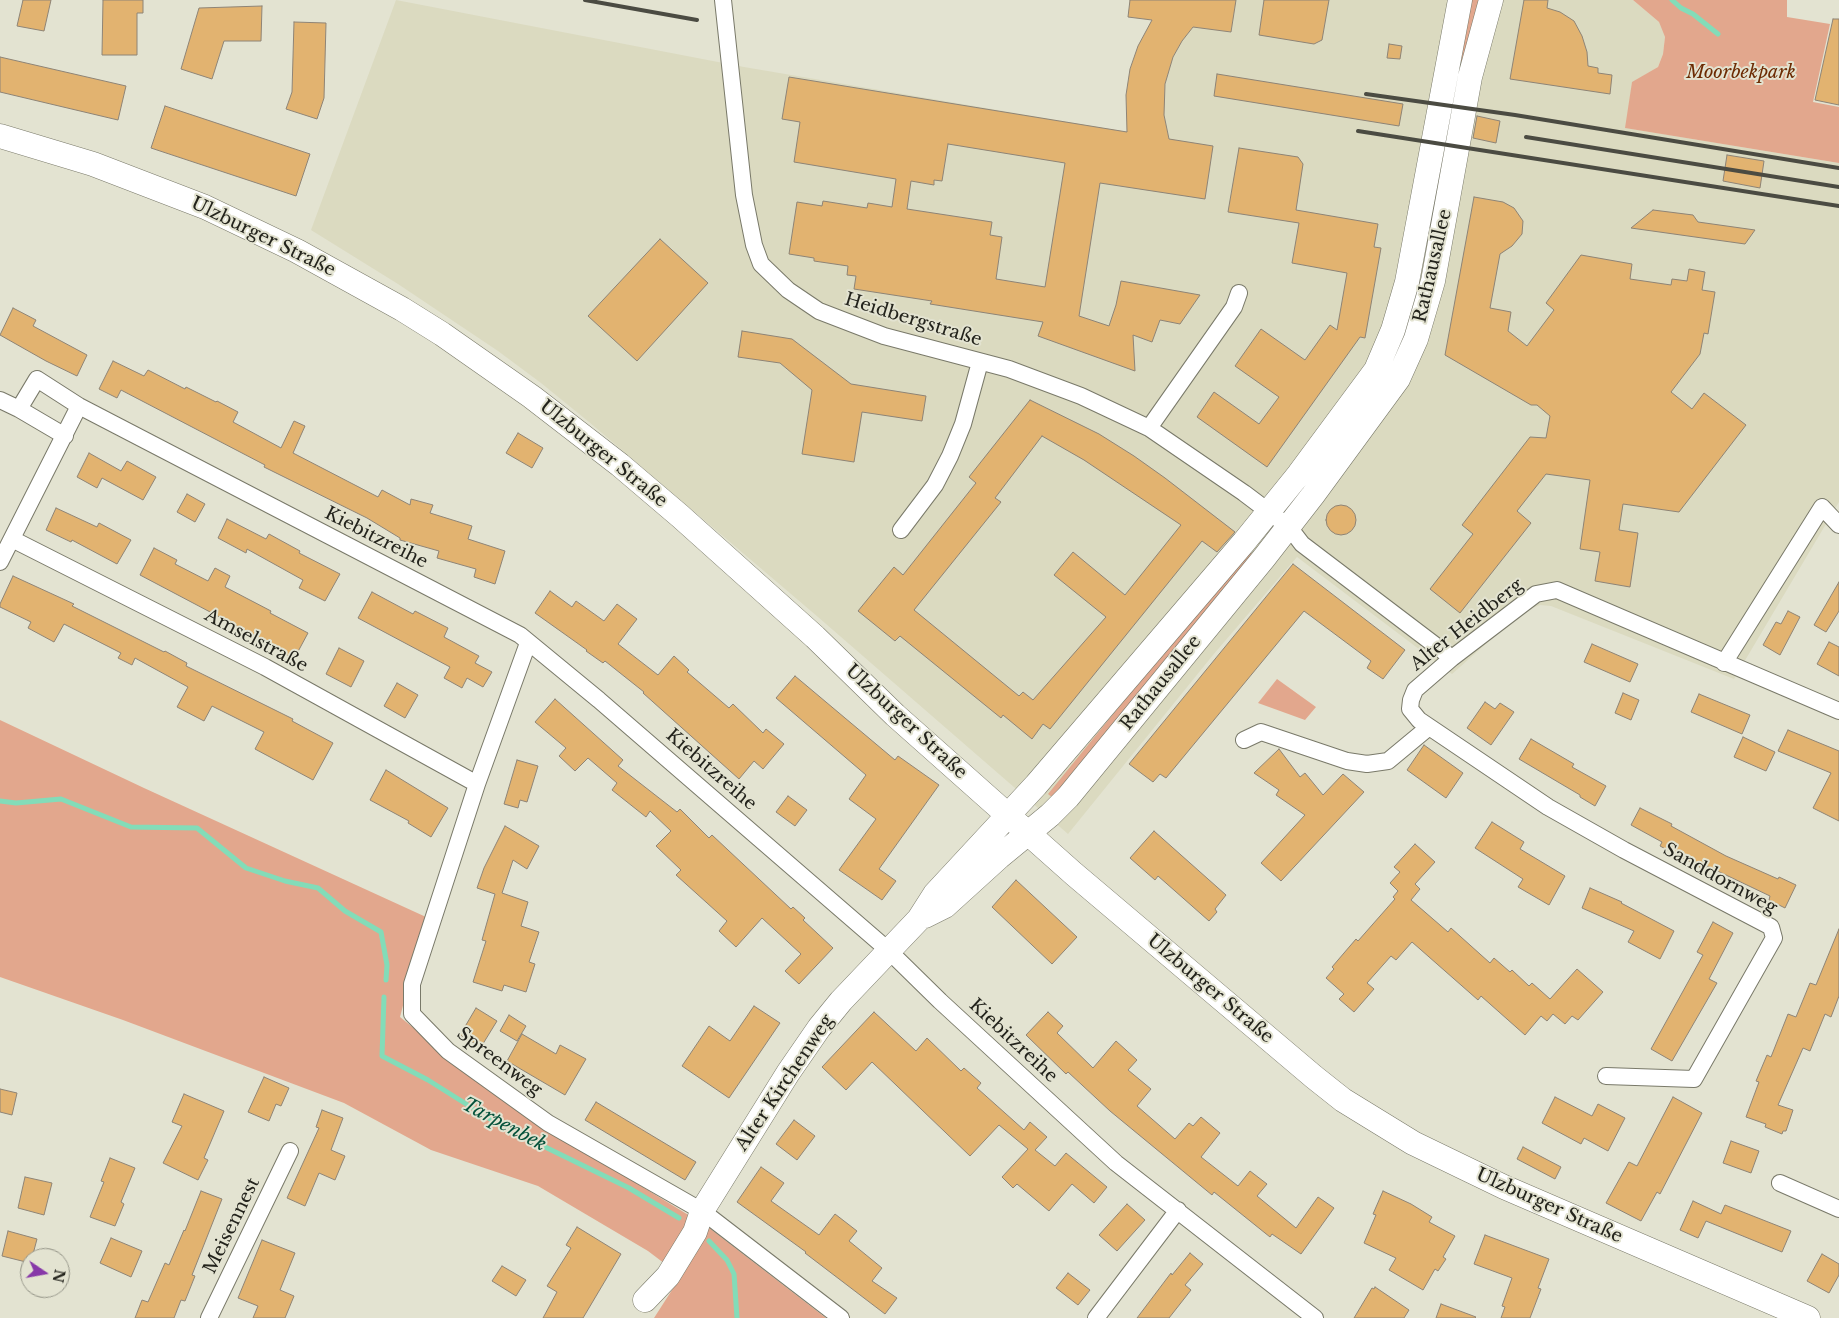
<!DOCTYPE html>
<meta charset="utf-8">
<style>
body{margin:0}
#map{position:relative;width:1839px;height:1318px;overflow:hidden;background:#e3e3d1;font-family:"Libre Baskerville",serif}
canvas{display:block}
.north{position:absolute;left:20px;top:1248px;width:50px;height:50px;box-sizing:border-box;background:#e3e3d1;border:1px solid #969689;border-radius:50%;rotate:102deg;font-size:14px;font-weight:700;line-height:20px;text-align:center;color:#23231c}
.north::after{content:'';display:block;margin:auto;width:18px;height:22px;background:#8738a8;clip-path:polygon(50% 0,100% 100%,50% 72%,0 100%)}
</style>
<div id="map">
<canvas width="1839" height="1318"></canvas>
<div class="north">N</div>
</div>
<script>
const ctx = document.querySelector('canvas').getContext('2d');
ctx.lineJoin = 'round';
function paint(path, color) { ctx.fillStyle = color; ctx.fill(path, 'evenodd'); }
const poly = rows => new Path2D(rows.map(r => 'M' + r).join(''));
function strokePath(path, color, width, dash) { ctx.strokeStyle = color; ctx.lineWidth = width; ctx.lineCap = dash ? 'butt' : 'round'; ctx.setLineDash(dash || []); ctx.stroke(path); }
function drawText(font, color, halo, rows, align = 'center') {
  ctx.font = font + ' "Libre Baskerville",serif'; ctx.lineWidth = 4; ctx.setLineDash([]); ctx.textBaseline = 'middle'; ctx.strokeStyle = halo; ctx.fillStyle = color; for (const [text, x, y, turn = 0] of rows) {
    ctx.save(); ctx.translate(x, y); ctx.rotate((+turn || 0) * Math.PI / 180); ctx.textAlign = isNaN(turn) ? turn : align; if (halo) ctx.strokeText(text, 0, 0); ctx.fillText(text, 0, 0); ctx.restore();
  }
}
paint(poly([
 [396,0,744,67,1169,139,1164,115,1164,95,1166,79,1173,57,1182,41,1193,27,1231,32,1236,0,1633,0,1659,22,1665,37,1663,54,1658,67,1632,83,1626,128,1839,163,1839,502,1734,679,1551,606,1540,605,1522,612,1452,674,1297,557,1213,655,1068,834,818,617,589,422,541,383,498,351,398,284,311,230]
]), '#dbdac0');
paint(poly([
 [1468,0,1482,0,1462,72,1459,72,1456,70],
 [1633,0,1787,0,1787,17,1830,24,1813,102,1839,107,1839,163,1625,128,1632,82,1658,67,1663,54,1665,37,1659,22],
 [1247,550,1256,557,1058,802,1048,794],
 [1277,679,1316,707,1305,720,1258,703],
 [0,720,144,788,426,917,400,1017,510,1106,708,1227,826,1318,654,1318,681,1276,648,1251,538,1186,431,1150,344,1103,123,1020,0,977]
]), '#e2a78d');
strokePath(poly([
 [1672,0,1681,8,1693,14,1718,34],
 [0,801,16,803,61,799,131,827,197,828,246,868,285,881,318,888,345,911,381,932,387,965,386,980],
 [384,997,382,1056,428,1080,498,1124,629,1188,679,1218],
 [709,1241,727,1260,734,1274,737,1318]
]), '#83dcb8', 5);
const building = poly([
 [23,0,51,0,44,31,17,26,23,0],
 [103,0,143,0,143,13,137,13,137,55,102,55,103,0],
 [1130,0,1236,0,1231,32,1193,27,1182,41,1173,57,1165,84,1164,115,1169,139,1213,146,1205,199,1100,183,1079,316,1109,326,1116,305,1121,281,1200,295,1180,324,1160,320,1152,342,1133,335,1135,371,1038,336,1043,322,930,304,932,301,854,289,856,276,847,275,848,266,814,261,814,258,789,254,797,202,822,206,823,201,867,208,868,203,892,207,896,179,794,162,800,122,782,119,789,77,1127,132,1126,95,1130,69,1138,46,1152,20,1128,17,1130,0],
 [948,144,1065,163,1045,287,996,279,1002,237,990,235,992,222,907,209,911,181,934,185,934,180,942,181,948,144],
 [1264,0,1329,0,1322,40,1314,44,1259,35,1264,0],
 [1524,0,1548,0,1547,8,1560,12,1574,21,1582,36,1587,52,1588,66,1598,68,1598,73,1612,75,1610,94,1510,79,1524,0],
 [262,6,261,41,224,41,212,79,181,69,199,8,262,6],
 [1833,19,1839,19,1839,105,1815,100,1833,19],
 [294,22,326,23,324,98,317,119,286,109,292,92,294,22],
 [1389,44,1402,46,1400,59,1387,58,1389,44],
 [0,57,126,86,118,120,0,92,0,57],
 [1217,74,1403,104,1399,126,1214,96,1217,74],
 [165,106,310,154,296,196,151,148,165,106],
 [1477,116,1500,121,1496,143,1473,138,1477,116],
 [1239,148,1298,157,1303,164,1296,210,1378,224,1374,247,1381,248,1365,338,1360,337,1267,467,1197,417,1214,392,1259,424,1279,397,1235,366,1261,329,1305,360,1330,325,1337,330,1347,273,1292,263,1299,223,1228,212,1239,148],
 [1727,155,1764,161,1760,188,1723,181,1727,155],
 [1474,197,1503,202,1514,208,1523,221,1522,234,1512,246,1500,254,1490,308,1511,312,1508,331,1527,346,1554,310,1546,303,1581,255,1632,264,1630,279,1671,285,1672,279,1687,281,1689,269,1705,272,1702,290,1715,292,1708,334,1704,333,1700,354,1671,392,1692,409,1704,393,1746,425,1679,512,1623,504,1619,530,1638,533,1630,587,1595,581,1600,552,1580,549,1590,480,1546,474,1517,511,1531,523,1460,613,1430,589,1473,534,1462,525,1530,437,1546,438,1550,416,1537,405,1531,405,1445,355,1474,197],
 [1653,210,1693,215,1698,222,1755,230,1745,244,1631,228,1653,210],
 [660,239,708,283,637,361,588,316,660,239],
 [13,308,36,320,33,326,87,355,77,376,46,361,0,335,13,308],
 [742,331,792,339,851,384,926,396,922,421,862,412,854,462,802,454,812,390,780,363,738,357,742,331],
 [113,361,144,376,148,370,185,389,186,387,216,402,217,401,238,412,233,422,281,448,294,421,305,426,293,453,378,497,382,490,410,505,411,499,433,505,430,513,472,526,468,539,505,551,495,584,474,577,476,569,437,558,439,551,400,540,400,538,367,518,264,467,265,465,121,390,117,398,99,389,113,361],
 [1030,400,1099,434,1134,456,1165,478,1235,532,1217,552,1202,541,1050,729,1043,724,1032,739,1003,715,1001,718,900,636,895,641,858,611,894,567,903,575,976,483,969,477,1030,400],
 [1042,436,1084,460,1181,525,1125,595,1073,552,1054,575,1106,617,1033,700,1023,692,1019,696,914,610,1001,502,995,498,1042,436],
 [518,433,543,448,532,468,506,453,518,433],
 [89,453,121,471,127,461,156,477,143,500,102,478,97,488,77,477,89,453],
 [187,494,205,504,195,522,177,512,187,494],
 '1326 520a15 15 0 1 1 30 0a15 15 0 1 1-30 0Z',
 [56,508,97,527,99,523,131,540,117,564,72,540,71,542,46,530,56,508],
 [227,519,266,539,269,534,300,551,299,553,340,574,325,601,299,588,303,580,247,549,246,553,218,538,227,519],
 [154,548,177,560,175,564,208,581,215,568,230,576,225,587,271,611,270,613,308,633,294,659,266,644,267,642,140,575,154,548],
 [1293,564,1405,650,1383,679,1367,668,1371,661,1304,611,1166,778,1160,774,1153,782,1129,764,1293,564],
 [13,576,74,604,72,606,164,652,165,651,187,663,186,666,293,719,292,721,333,743,313,780,255,749,264,732,212,706,204,721,177,707,188,687,135,658,132,665,118,658,121,653,64,624,54,642,28,628,31,622,0,607,0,604,13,576],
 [1839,582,1839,611,1826,632,1814,625,1839,582],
 [550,591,572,607,576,601,604,621,617,604,637,619,618,644,658,675,674,656,689,670,687,672,729,708,733,704,763,733,766,729,784,744,763,769,754,761,739,779,643,693,644,692,605,661,603,663,586,651,587,650,535,613,550,591],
 [372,592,413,614,415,611,448,628,444,637,479,656,475,663,492,672,483,687,467,678,462,688,444,678,450,667,358,618,372,592],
 [1788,611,1800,617,1780,655,1763,645,1776,622,1781,624,1788,611],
 [1829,642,1839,647,1839,676,1817,664,1829,642],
 [1592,644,1638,664,1630,682,1584,662,1592,644],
 [339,648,364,661,351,687,326,674,339,648],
 [795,676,895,760,898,756,939,785,879,869,896,881,882,900,839,870,876,819,849,799,866,775,776,698,795,676],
 [397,683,418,695,405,718,384,706,397,683],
 [1623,693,1639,700,1631,720,1615,713,1623,693],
 [1699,694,1750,715,1742,734,1691,712,1699,694],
 [555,699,623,760,618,766,677,812,680,809,709,838,712,835,791,909,793,907,805,918,803,920,833,948,799,984,785,971,801,954,762,918,736,947,719,931,727,921,676,875,681,870,656,846,671,831,650,811,646,817,612,790,617,783,588,758,575,771,559,756,566,748,535,722,555,699],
 [1485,702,1495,709,1500,703,1514,712,1491,745,1467,728,1485,702],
 [1788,730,1839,751,1839,821,1813,808,1831,773,1778,751,1788,730],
 [1743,737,1775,752,1766,771,1734,757,1743,737],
 [1531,739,1574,764,1572,767,1606,786,1595,806,1580,797,1580,795,1519,759,1531,739],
 [1424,745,1463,773,1446,798,1407,770,1424,745],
 [1279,749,1300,777,1305,773,1323,795,1343,774,1364,792,1281,881,1261,863,1305,815,1276,795,1279,790,1254,773,1279,749],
 [517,760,538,766,527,802,520,800,518,808,504,804,517,760],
 [386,770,448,808,431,837,408,823,409,821,370,800,386,770],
 [788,796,807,810,795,826,776,812,788,796],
 [1640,808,1672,824,1671,826,1726,856,1778,879,1779,877,1796,885,1785,908,1769,900,1770,896,1707,866,1705,870,1660,846,1662,842,1631,825,1640,808],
 [1492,822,1524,842,1520,849,1565,876,1549,905,1518,887,1523,879,1475,848,1492,822],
 [505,826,539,846,527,869,513,860,502,893,528,902,521,926,539,932,529,962,535,964,526,992,504,985,502,991,473,982,486,941,482,940,495,894,477,888,484,868,505,826],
 [1154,831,1226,895,1215,909,1217,912,1209,921,1158,876,1155,880,1130,858,1154,831],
 [1415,844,1435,862,1415,884,1420,889,1411,900,1448,932,1451,928,1490,963,1494,958,1510,972,1512,970,1529,986,1532,983,1550,999,1577,969,1603,992,1578,1020,1572,1016,1565,1024,1553,1014,1547,1021,1541,1016,1525,1035,1481,996,1478,1000,1412,942,1396,960,1391,956,1367,983,1374,989,1354,1012,1339,999,1344,994,1326,978,1334,969,1332,967,1356,939,1358,941,1395,899,1393,897,1398,891,1390,883,1400,872,1394,867,1415,844],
 [1016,880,1077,937,1052,964,992,907,1016,880],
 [1590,888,1622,902,1621,903,1674,931,1660,959,1628,942,1634,931,1582,908,1590,888],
 [1713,922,1733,933,1709,979,1717,983,1672,1061,1651,1049,1703,955,1697,952,1713,922],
 [1839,929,1839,996,1831,1017,1825,1014,1810,1051,1803,1048,1778,1105,1793,1110,1786,1131,1783,1131,1782,1134,1765,1127,1766,1124,1746,1117,1759,1082,1756,1081,1767,1055,1771,1057,1788,1014,1796,1017,1810,983,1816,985,1839,929],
 [754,1006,780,1023,729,1098,682,1066,709,1026,730,1041,754,1006],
 [476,1008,497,1021,481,1047,460,1035,476,1008],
 [874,1012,916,1051,927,1038,961,1071,964,1068,981,1083,977,1088,1024,1130,1030,1122,1047,1137,1035,1150,1055,1166,1066,1153,1107,1187,1094,1203,1072,1184,1049,1211,1017,1184,1013,1188,1002,1177,1028,1149,999,1125,970,1156,872,1062,846,1090,822,1067,874,1012],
 [1048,1012,1063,1026,1057,1033,1093,1068,1116,1041,1137,1060,1128,1070,1151,1089,1137,1106,1175,1139,1189,1123,1193,1126,1201,1117,1220,1133,1201,1157,1238,1186,1250,1171,1267,1184,1257,1196,1296,1228,1318,1197,1334,1208,1301,1254,1272,1234,1270,1237,1214,1192,1212,1195,1110,1111,1068,1072,1066,1074,1026,1035,1048,1012],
 [509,1015,526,1026,517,1041,500,1031,509,1015],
 [522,1034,556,1054,560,1045,586,1059,565,1095,507,1061,522,1034],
 [264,1077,289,1088,281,1106,276,1104,269,1121,248,1112,264,1077],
 [0,1089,17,1093,12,1115,0,1112,0,1089],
 [184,1094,224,1111,204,1158,208,1160,198,1180,163,1163,182,1126,172,1122,184,1094],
 [1555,1097,1592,1116,1598,1104,1625,1118,1608,1151,1584,1138,1581,1144,1542,1123,1555,1097],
 [1673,1097,1702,1113,1660,1194,1657,1192,1641,1221,1606,1203,1629,1162,1637,1166,1673,1097],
 [596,1102,696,1162,685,1180,585,1120,596,1102],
 [322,1110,343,1118,331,1150,345,1156,335,1180,319,1173,305,1206,287,1198,319,1128,316,1127,322,1110],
 [794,1120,815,1136,797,1160,776,1144,794,1120],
 [1731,1141,1759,1151,1751,1173,1723,1163,1731,1141],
 [1523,1147,1561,1167,1555,1179,1517,1159,1523,1147],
 [110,1158,135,1168,121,1202,124,1204,115,1226,90,1217,104,1182,101,1181,110,1158],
 [761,1167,784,1183,771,1201,819,1235,835,1214,857,1231,849,1241,882,1268,872,1281,897,1298,885,1314,805,1253,806,1252,737,1202,761,1167],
 [25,1177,52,1183,44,1215,18,1208,25,1177],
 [201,1191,222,1199,192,1275,195,1276,185,1301,181,1300,174,1318,135,1318,142,1300,148,1302,165,1263,169,1265,184,1230,185,1231,201,1191],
 [1383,1191,1411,1204,1432,1217,1429,1222,1455,1236,1443,1257,1446,1259,1438,1271,1435,1269,1423,1290,1389,1270,1396,1258,1364,1243,1376,1215,1373,1214,1383,1191],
 [1693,1201,1721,1214,1725,1205,1791,1231,1782,1252,1706,1221,1698,1238,1680,1230,1693,1201],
 [1127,1204,1145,1220,1117,1251,1099,1235,1127,1204],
 [577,1227,621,1254,583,1318,543,1318,557,1292,547,1286,571,1248,566,1245,577,1227],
 [8,1231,37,1239,32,1258,30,1258,30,1263,2,1256,8,1231],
 [1485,1235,1549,1259,1538,1288,1541,1289,1530,1318,1501,1318,1505,1307,1502,1306,1512,1278,1474,1264,1485,1235],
 [111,1238,142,1251,131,1277,100,1263,111,1238],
 [262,1240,295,1253,280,1290,294,1296,285,1318,253,1318,258,1306,238,1298,262,1240],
 [1190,1253,1203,1264,1185,1285,1191,1290,1169,1318,1137,1318,1171,1273,1172,1275,1190,1253],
 [1822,1254,1839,1264,1839,1275,1829,1293,1807,1281,1822,1254],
 [502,1266,526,1280,516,1296,492,1281,502,1266],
 [1068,1273,1090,1290,1078,1305,1056,1288,1068,1273],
 [1375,1287,1409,1310,1404,1318,1354,1318,1372,1288,1374,1289,1375,1287],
 [1441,1304,1476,1317,1475,1318,1436,1318,1441,1304]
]);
paint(building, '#e2b370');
strokePath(building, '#8e8476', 1);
const minor = poly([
 [723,0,744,195,754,245,761,264,788,290,819,311,884,336,1009,369,1081,396,1149,428,1244,493,1289,527,1302,544,1452,658],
 [0,400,19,409],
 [1149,428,1234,307,1239,293],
 [65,436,19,409,37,379,79,406,520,635,599,700,888,950,940,1001,1116,1163,1315,1318],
 [901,530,935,485,950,456,963,424,980,362],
 [12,539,265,667,477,784],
 [0,562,79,406],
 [528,643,477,784,412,984,412,1014,448,1051,548,1123,702,1211,841,1318],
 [1724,663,1822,507,1839,525],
 [1244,740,1261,732,1347,761,1367,764,1388,761,1429,727],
 [1606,1076,1694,1079,1774,938,1771,927,1624,850,1548,807,1419,720,1410,709,1411,700,1415,690,1452,658,1536,594,1557,590,1839,711],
 [1780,1183,1839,1209],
 [209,1318,290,1151],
 [1096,1318,1178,1210]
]);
const secondary = poly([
 [0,136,93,164,205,207,297,251,402,309,442,334,532,397,620,465,680,516,815,637,895,715,1074,874,1314,1077,1343,1100,1413,1143,1504,1187,1808,1318],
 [925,916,945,906,999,857,1050,815,1068,797,1264,558,1313,495,1398,379,1416,339,1433,281,1470,77,1491,0],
 [645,1300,668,1276,695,1232,702,1211,788,1073,819,1028,841,1001,919,919,935,894,1036,785,1244,542,1299,474,1376,370,1393,330,1407,282,1460,0]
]);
strokePath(minor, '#797969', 18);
strokePath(secondary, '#797969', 25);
strokePath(minor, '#fff', 16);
strokePath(secondary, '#fff', 24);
strokePath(poly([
 [585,0,697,20],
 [1366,94,1515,115,1839,168],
 [1358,131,1839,206],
 [1526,137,1839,187]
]), '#4b4b42', 4);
drawText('italic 18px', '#6c2b03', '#e3e3d1', [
 ["Moorbekpark",1741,73]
]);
drawText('18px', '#23231c', '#e3e3d1', [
 ["Ulzburger Straße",263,237,26],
 ["Rathausallee",1433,266,-77],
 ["Heidbergstraße",913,320,17],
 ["Ulzburger Straße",603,454,39],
 ["Kiebitzreihe",376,538,27],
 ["Alter Heidberg",1467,625,-38],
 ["Amselstraße",256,641,28],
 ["Rathausallee",1161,683,-51],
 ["Ulzburger Straße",906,722,43],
 ["Kiebitzreihe",711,770,41],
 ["Sanddornweg",1720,879,29],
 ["Ulzburger Straße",1210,989,40],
 ["Kiebitzreihe",1013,1041,43],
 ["Spreenweg",499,1062,37],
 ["Alter Kirchenweg",785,1083,-56],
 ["Ulzburger Straße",1549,1206,24],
 ["Meisennest",232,1226,-64]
]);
drawText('italic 19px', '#04513a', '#e3e3d1', [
 ["Tarpenbek",504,1125,28]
]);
</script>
